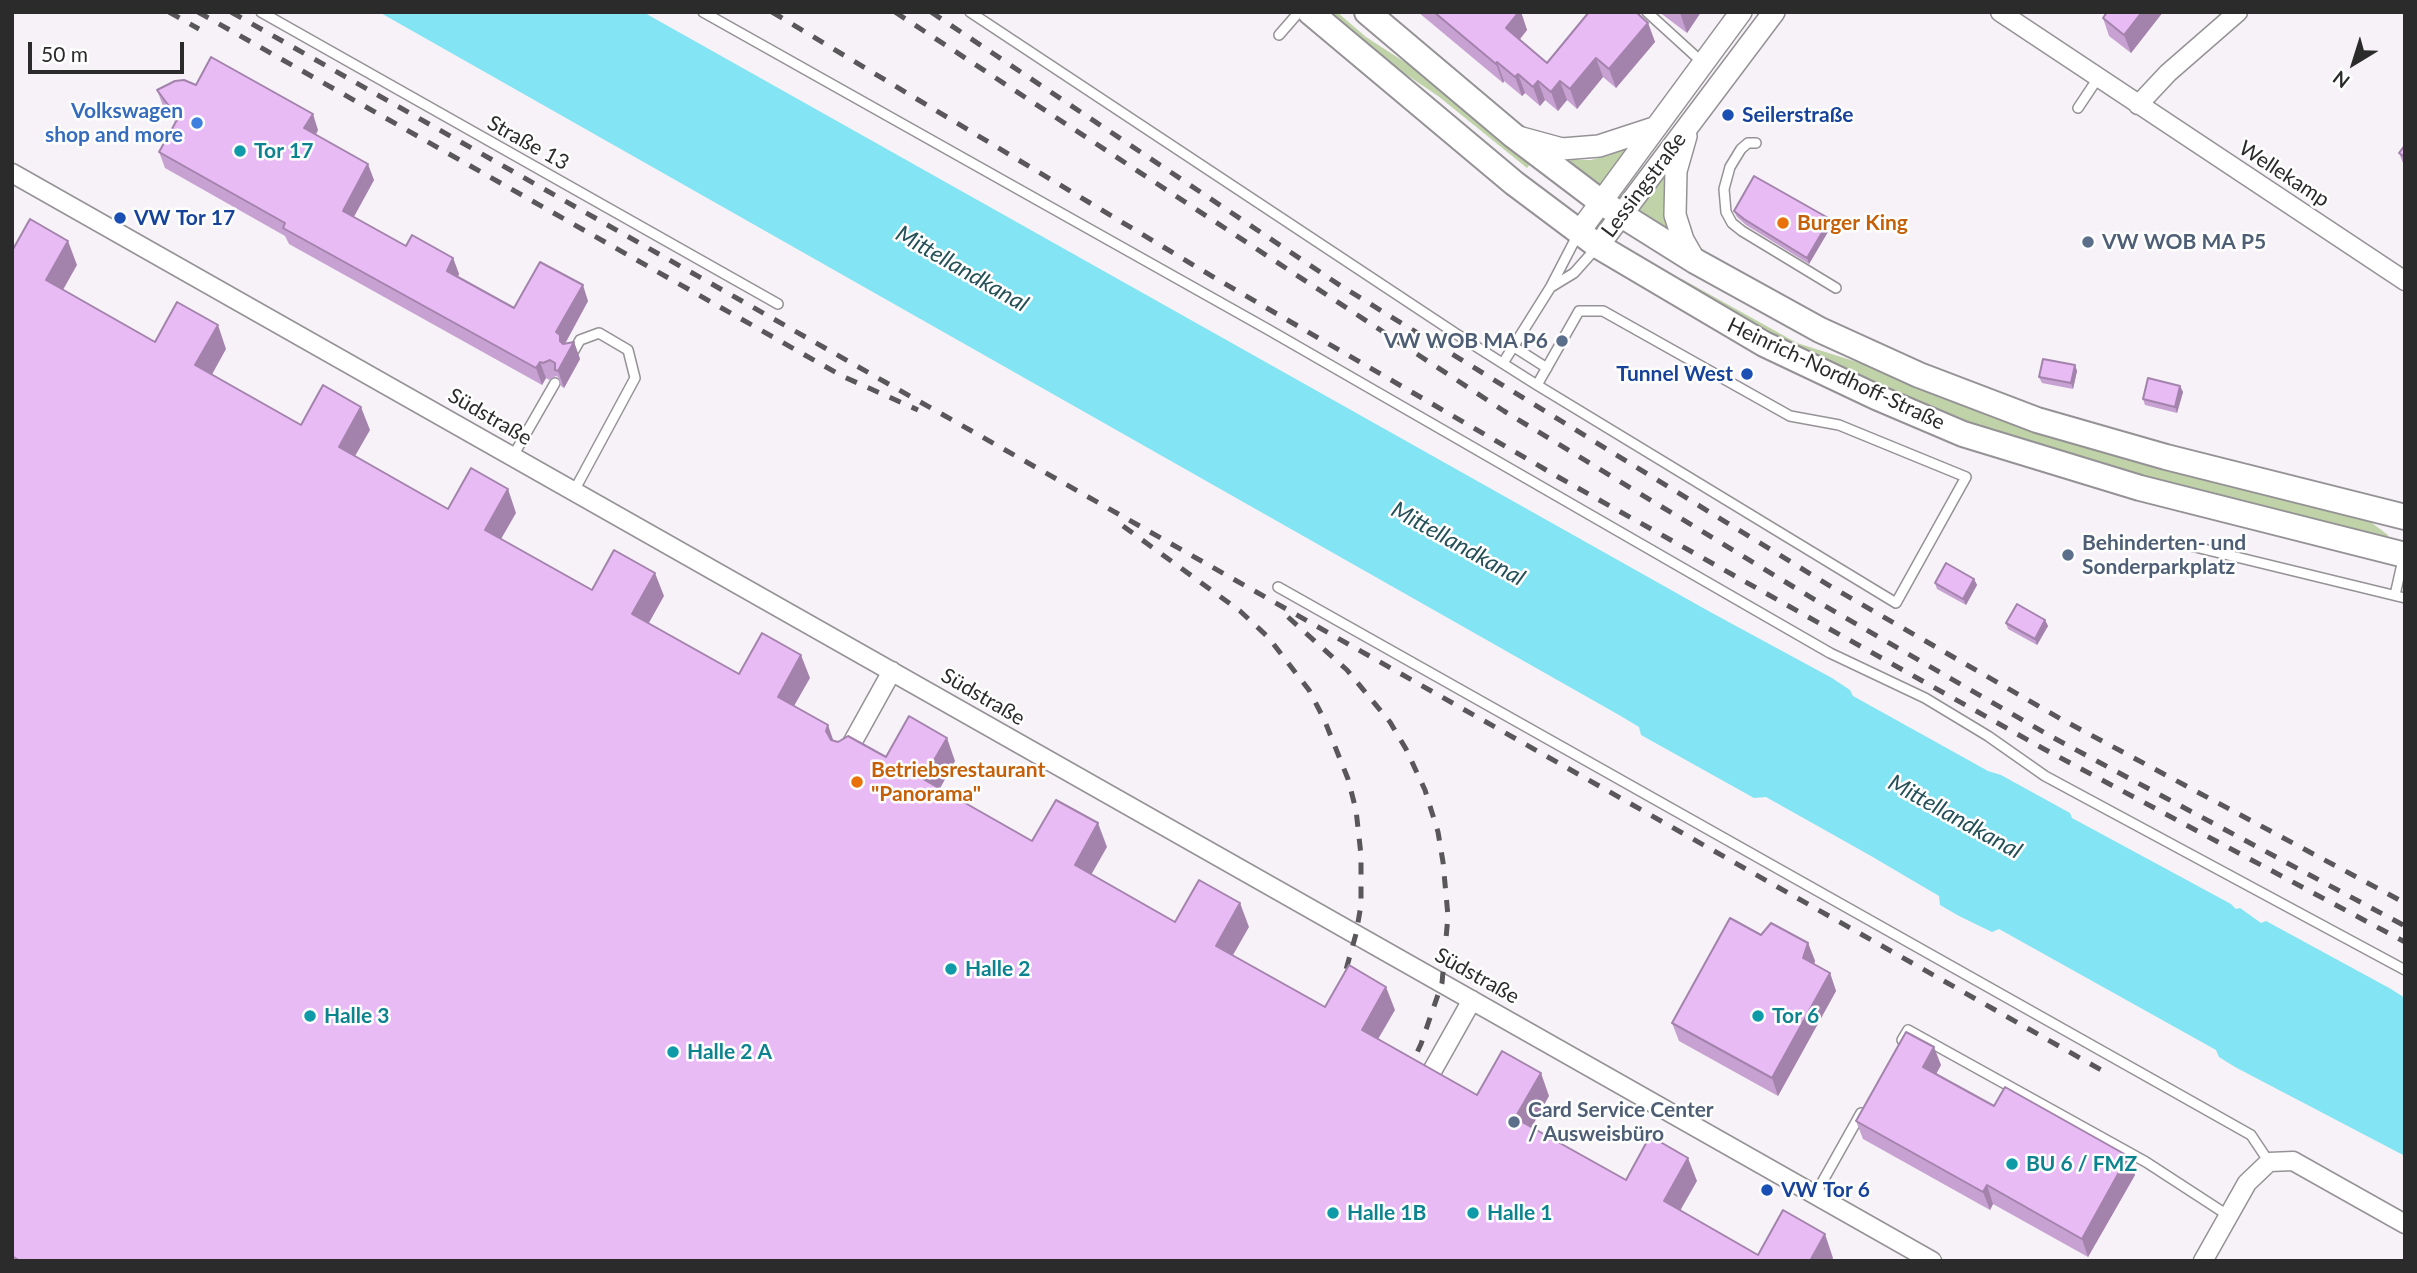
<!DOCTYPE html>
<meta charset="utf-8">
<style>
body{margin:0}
#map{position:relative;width:2417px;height:1273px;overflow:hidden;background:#f6f2f7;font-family:Lato,sans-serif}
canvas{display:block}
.frame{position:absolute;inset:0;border:14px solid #2c2b2c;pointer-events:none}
.north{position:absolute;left:2319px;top:28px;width:70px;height:70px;-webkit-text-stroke:5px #fff;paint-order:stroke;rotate:218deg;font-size:19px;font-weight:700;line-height:28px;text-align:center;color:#2c2b2c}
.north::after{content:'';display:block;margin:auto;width:24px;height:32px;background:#2c2b2c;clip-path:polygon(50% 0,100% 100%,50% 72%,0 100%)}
.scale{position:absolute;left:28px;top:42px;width:156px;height:32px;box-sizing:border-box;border:4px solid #2c2b2c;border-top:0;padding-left:9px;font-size:21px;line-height:24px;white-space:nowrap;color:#2c2b2c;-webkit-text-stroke:5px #fff;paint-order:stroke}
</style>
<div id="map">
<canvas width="2417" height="1273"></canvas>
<div class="frame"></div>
<div class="north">N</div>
<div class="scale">50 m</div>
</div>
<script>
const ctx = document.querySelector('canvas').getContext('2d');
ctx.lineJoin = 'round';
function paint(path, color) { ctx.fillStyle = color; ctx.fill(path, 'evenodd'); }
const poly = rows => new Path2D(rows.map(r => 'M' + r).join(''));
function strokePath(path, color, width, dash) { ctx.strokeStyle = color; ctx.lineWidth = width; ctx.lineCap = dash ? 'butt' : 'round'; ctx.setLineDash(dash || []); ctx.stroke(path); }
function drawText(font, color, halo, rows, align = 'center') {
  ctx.font = font + ' Lato,sans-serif'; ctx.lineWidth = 5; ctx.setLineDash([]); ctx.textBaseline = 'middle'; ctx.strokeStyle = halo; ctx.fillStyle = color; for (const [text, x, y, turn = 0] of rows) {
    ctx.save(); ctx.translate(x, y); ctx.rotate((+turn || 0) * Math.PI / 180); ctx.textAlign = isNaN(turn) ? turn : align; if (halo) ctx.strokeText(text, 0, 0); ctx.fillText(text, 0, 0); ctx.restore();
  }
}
paint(poly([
 [1332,12,1337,12,1366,37,1417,70,1531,163,1527,168,1438,96,1373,52,1330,15],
 [1624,148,1627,150,1601,186,1568,164,1571,160,1591,160,1610,155],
 [1662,176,1665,179,1664,210,1668,231,1636,211],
 [1682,279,1797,343,1860,363,1942,398,2030,430,2147,465,2368,520,2388,535,2387,539,2143,478,2026,443,1937,411,1796,348,1679,283]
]), '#bfd2a8');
paint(poly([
 [379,12,643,12,1712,613,1832,678,1850,690,1853,696,1988,771,2001,775,2070,813,2072,818,2231,904,2236,909,2240,908,2261,923,2266,921,2391,989,2405,998,2405,1156,2235,1067,2219,1057,2216,1050,1999,929,1992,932,1959,916,1940,905,1939,896,1871,856,1766,797,1754,798,1641,735,1639,727,1619,715]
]), '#83e4f3');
const service = poly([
 [261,12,778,304],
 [703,12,1269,330,1830,653,1925,698,1988,736,2045,776,2405,970],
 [970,12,1458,335,1537,385,1896,603,1966,477,1839,425,1790,416,1603,311,1579,311,1537,385],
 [1647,12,1703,63],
 [1279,35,1299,12],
 [2078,108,2098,78],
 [1756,143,1748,143,1741,149,1730,167,1724,189,1726,212,1732,223,1742,231,1836,288],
 [1551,287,1574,273,1598,246],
 [1514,347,1547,368],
 [572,354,580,340,599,333,628,350,635,378,574,491],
 [1503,363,1550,288,1578,234],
 [513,456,555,383],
 [2191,546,2405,598],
 [1278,587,2251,1135,2269,1162],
 [2395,595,2404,555],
 [1902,1040,1908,1030,2146,1162,2229,1216],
 [1815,1195,1861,1113]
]);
const minor = poly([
 [2000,12,2405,281],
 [2138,105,2168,73,2238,12],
 [12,173,1932,1261],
 [846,754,892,671],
 [1431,1073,1472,1000],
 [2203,1261,2247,1183,2269,1162,2293,1161,2405,1224]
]);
const tertiary = poly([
 [1686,136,1676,171,1675,215,1683,240,1695,261],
 [1518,137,1562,149,1599,146,1654,128],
 [1579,232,1741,12],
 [1598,246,1774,12]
]);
const secondary = poly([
 [1310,12,1514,183,1598,246,1764,344,1876,397,1963,434,2140,488,2405,555],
 [1367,12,1514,136,1601,202,1695,261,1820,330,1919,375,2037,420,2166,457,2405,517]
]);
strokePath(service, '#959296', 12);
strokePath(minor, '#959296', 21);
strokePath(tertiary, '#959296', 24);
strokePath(secondary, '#959296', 28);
strokePath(service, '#fff', 9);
strokePath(minor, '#fff', 18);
strokePath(tertiary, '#fff', 21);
strokePath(secondary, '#fff', 24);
strokePath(poly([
 [169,12,199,29],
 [198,12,842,376,918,410],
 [231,12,2103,1071],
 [772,12,1215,278,1560,478,2044,749,2405,942],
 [895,12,1504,411,1825,606,2052,737,2405,926],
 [931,12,1341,286,1835,589,2061,719,2405,903],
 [1123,526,1240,611,1268,637,1309,690,1324,719,1348,779,1356,810,1361,855,1361,905,1356,934,1342,984],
 [1288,617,1347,670,1390,722,1406,749,1425,790,1438,832,1443,862,1448,916,1442,983,1421,1044,1405,1078]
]), '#595759', 5, [12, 12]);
paint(poly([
 [1418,12,1521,12,1527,30,1519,40,1547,63,1648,23,1655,42,1616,88,1603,77,1577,109,1567,100,1558,111,1545,100,1540,106,1525,93,1522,96,1504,81,1503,83],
 [1659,12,1701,12,1687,33],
 [2107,12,2163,12,2131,53,2109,36,2103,18],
 [196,85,318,130,316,135,374,180,354,217,406,246,453,258,459,274,458,277,514,308,588,301,565,344,574,342,580,359,564,388,561,386,558,377,556,376,549,380,546,378,542,385,289,244,285,236,165,168,159,152,175,122,163,106,157,90],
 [2405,145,2405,168,2399,153],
 [1734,211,1832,225,1809,264,1746,225,1737,217],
 [2075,365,2077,371,2073,389,2042,383,2039,377],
 [2180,386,2183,392,2177,413,2145,405,2143,399],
 [1974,579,1977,585,1966,605,1937,589,1935,583],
 [2045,620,2048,626,2037,645,2008,629,2006,623],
 [1761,935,1808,943,1815,961,1814,964,1830,973,1836,991,1778,1096,1679,1041,1672,1023],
 [1941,1065,1936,1074,1994,1106,2135,1175,2088,1257,1993,1204,1990,1210,1863,1139,1856,1121]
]), '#c8a1d3');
paint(poly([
 [1519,12,1521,12,1527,30,1513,48,1506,28],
 [1681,12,1701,12,1687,33,1680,13],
 [2142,12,2163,12,2131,53,2124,35],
 [1648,23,1655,42,1616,88,1609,69],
 [1596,58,1603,77,1577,109,1570,89],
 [1497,62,1504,81,1503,83,1496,64],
 [1518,74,1525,93,1522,96,1515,77],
 [1538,81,1545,100,1540,106,1533,87],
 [1560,81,1567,100,1558,111,1551,92],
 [313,114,318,130,310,144,304,128],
 [368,164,374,180,348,227,343,211],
 [1830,219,1832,225,1809,264,1807,258],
 [68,241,77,265,55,304,46,280],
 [453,258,459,274,452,287,447,271],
 [583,285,588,301,562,349,556,332],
 [218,325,226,349,204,389,195,365],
 [574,342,580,359,564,388,558,371],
 [540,362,546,378,542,385,536,368],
 [2075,365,2077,371,2073,389,2071,383],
 [2180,386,2183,392,2177,413,2175,407],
 [361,407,370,430,347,470,339,447],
 [508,489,516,513,493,553,485,530],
 [655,573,664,596,641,637,632,614],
 [1974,579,1977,585,1966,605,1963,599],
 [2045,620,2048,626,2037,645,2035,639],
 [801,655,810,678,786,720,778,697],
 [828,725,836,748,826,731],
 [947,738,955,761,932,803,923,779],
 [1098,823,1107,847,1083,889,1075,865],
 [1240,903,1249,927,1225,969,1216,946],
 [1808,943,1815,961,1810,976,1803,958],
 [1830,973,1836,991,1778,1096,1772,1078],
 [1386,987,1395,1010,1370,1053,1362,1030],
 [1934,1047,1941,1065,1930,1085,1923,1067],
 [1541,1073,1549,1096,1524,1141,1515,1118],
 [2128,1156,2135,1175,2088,1257,2082,1239],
 [1688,1158,1697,1181,1672,1225,1664,1201],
 [1987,1185,1993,1204,1990,1210,1983,1192],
 [1825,1234,1833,1258,1832,1261,1810,1261]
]), '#a383ac');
const building = poly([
 [1434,12,1519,12,1506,28,1547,63,1589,12,1636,12,1648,23,1609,69,1596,58,1570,89,1560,81,1551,92,1538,81,1533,87,1518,74,1515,77,1497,62,1496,64,1434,12],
 [2107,12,2142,12,2124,35,2103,18,2107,12],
 [211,57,313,114,304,128,368,164,343,211,406,246,412,235,453,258,447,271,514,308,540,262,583,285,556,332,560,335,560,341,563,344,574,342,558,371,555,370,555,363,550,360,543,363,540,362,536,368,283,228,285,223,159,152,178,118,157,90,175,81,184,80,196,85,211,57],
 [2405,145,2405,157,2399,153,2405,145],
 [1754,176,1830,219,1807,258,1744,219,1734,211,1754,176],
 [30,219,68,241,46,280,155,342,177,302,218,325,195,365,301,425,323,385,361,407,339,447,448,509,471,468,508,489,485,530,592,590,614,550,655,573,632,614,739,674,762,633,801,655,778,697,828,725,826,731,831,740,838,742,848,736,886,757,909,716,947,738,923,779,1032,841,1056,800,1098,823,1075,865,1175,922,1199,880,1240,903,1216,946,1325,1007,1349,965,1386,987,1362,1030,1477,1095,1502,1051,1541,1073,1515,1118,1626,1180,1650,1136,1688,1158,1664,1201,1758,1255,1783,1210,1825,1234,1810,1261,20,1261,12,1256,12,251,30,219],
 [2043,359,2075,365,2071,383,2039,377,2043,359],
 [2148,378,2180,386,2175,407,2143,399,2148,378],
 [1946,563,1974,579,1963,599,1935,583,1946,563],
 [2017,604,2045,620,2035,639,2006,623,2017,604],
 [1730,918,1761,935,1771,923,1808,943,1803,958,1830,973,1772,1078,1672,1023,1730,918],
 [1906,1032,1934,1047,1923,1067,1994,1106,2005,1087,2128,1156,2082,1239,1987,1185,1983,1192,1856,1121,1906,1032]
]);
paint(building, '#e9bbf5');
strokePath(building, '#a383ac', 2);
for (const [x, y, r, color] of [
 [1728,115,7,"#1a4fb4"],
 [197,123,7,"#3f7fe0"],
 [240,151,7,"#0f9aa8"],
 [120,218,7,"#1a4fb4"],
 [1783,223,7,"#e8710a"],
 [2088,242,7,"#5c6f8a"],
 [1562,341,7,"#5c6f8a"],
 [1747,374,7,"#1a4fb4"],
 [2068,555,7,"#5c6f8a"],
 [857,782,7,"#e8710a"],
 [951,969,7,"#0f9aa8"],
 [310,1016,7,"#0f9aa8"],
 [1758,1016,7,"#0f9aa8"],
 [673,1052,7,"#0f9aa8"],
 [1514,1122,7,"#5c6f8a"],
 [2012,1164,7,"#0f9aa8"],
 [1767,1190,7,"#1a4fb4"],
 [1333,1213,7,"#0f9aa8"],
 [1473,1213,7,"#0f9aa8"]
]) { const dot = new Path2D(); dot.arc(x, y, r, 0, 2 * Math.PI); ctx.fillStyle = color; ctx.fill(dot); strokePath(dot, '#fff', 2.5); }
drawText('bold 21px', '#366cbe', '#fff', [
 ["Volkswagen",183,111],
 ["shop and more",183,135]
], 'right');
drawText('bold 21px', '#164399', '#fff', [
 ["Seilerstraße",1742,115],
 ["VW Tor 17",134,218],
 ["Tunnel West",1733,374,"right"],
 ["VW Tor 6",1781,1190]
], 'left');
drawText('21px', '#2c2b2c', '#fff', [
 ["Straße 13",528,143,29],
 ["Wellekamp",2284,174,33],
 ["Lessingstraße",1644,185,-53],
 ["Heinrich-Nordhoff-Straße",1836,374,25],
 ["Südstraße",490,417,30],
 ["Südstraße",983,697,30],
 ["Südstraße",1477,976,29]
]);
drawText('bold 21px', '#0d838f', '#fff', [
 ["Tor 17",254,151],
 ["Halle 2",965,969],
 ["Halle 3",324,1016],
 ["Tor 6",1772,1016],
 ["Halle 2 A",687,1052],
 ["BU 6 / FMZ",2026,1164],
 ["Halle 1B",1347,1213],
 ["Halle 1",1487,1213]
], 'left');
drawText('bold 21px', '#c56008', '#fff', [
 ["Burger King",1797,223],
 ["Betriebsrestaurant",871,770],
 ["\"Panorama\"",871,794]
], 'left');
drawText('bold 21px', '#4e5e75', '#fff', [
 ["VW WOB MA P5",2102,242],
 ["VW WOB MA P6",1548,341,"right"],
 ["Behinderten- und",2082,543],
 ["Sonderparkplatz",2082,567],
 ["Card Service Center",1528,1110],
 ["/ Ausweisbüro",1528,1134]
], 'left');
drawText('italic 23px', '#255057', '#fff', [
 ["Mittellandkanal",962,269,30],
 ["Mittellandkanal",1458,544,29],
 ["Mittellandkanal",1955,817,29]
]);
</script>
